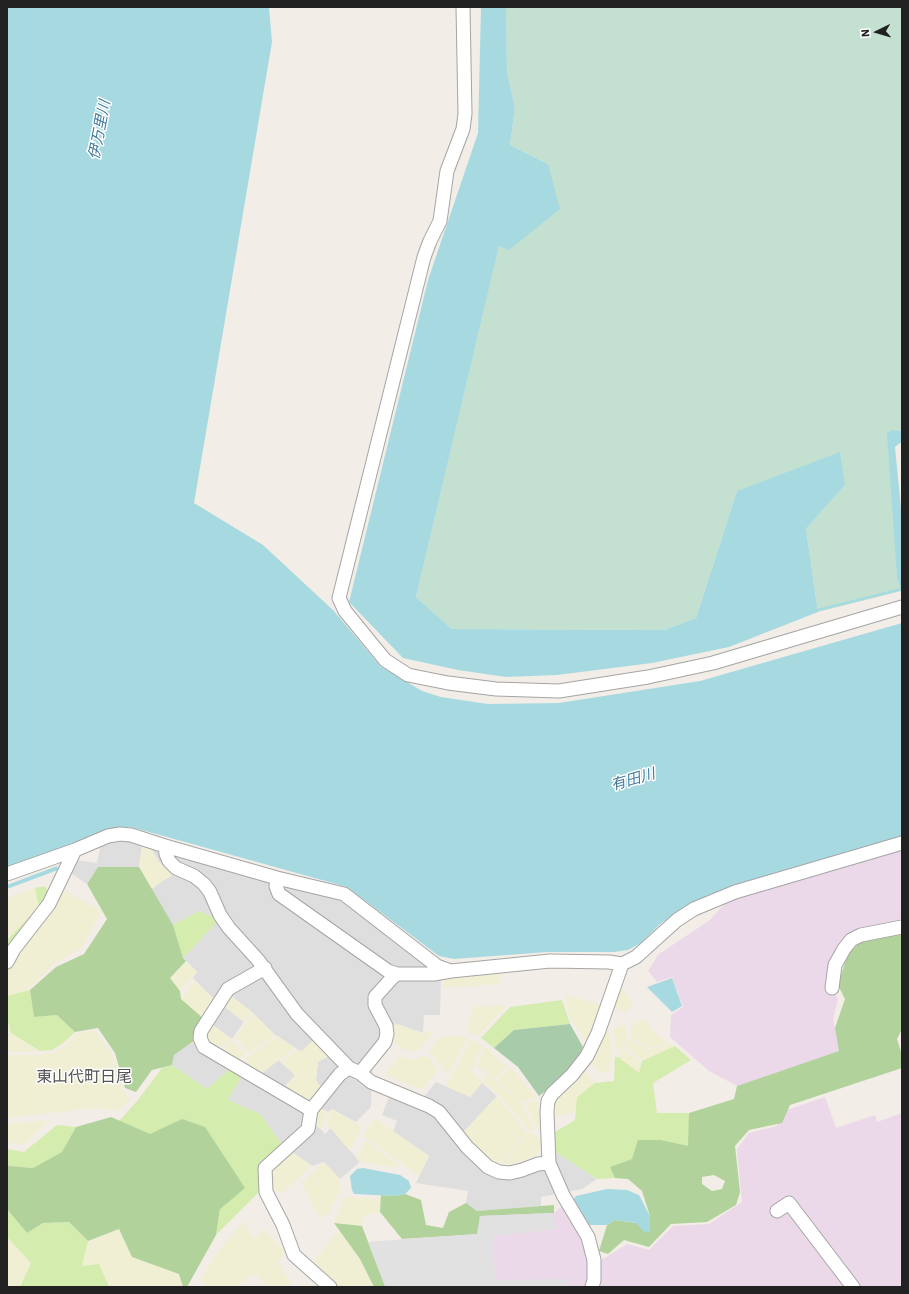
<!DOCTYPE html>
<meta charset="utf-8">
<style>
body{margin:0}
#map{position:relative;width:909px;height:1294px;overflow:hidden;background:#f2ede7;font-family:"IBM Plex Sans",sans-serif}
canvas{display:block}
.frame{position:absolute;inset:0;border:8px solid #212121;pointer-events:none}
.north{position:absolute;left:857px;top:12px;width:40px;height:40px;-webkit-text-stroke:3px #fff;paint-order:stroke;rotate:265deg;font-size:11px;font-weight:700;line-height:16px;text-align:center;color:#212121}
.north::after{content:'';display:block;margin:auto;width:14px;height:18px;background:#212121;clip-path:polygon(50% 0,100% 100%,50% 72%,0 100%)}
</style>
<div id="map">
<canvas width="909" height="1294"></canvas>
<div class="frame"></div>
<div class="north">N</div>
</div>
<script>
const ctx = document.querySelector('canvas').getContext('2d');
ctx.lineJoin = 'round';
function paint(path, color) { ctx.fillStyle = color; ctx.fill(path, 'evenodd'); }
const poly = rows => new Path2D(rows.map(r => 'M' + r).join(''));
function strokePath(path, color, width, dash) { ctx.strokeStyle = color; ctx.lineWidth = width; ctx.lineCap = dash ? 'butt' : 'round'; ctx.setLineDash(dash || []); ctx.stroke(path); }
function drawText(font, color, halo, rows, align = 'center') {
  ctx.font = font + ' "IBM Plex Sans","Noto Sans JP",sans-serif'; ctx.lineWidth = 3; ctx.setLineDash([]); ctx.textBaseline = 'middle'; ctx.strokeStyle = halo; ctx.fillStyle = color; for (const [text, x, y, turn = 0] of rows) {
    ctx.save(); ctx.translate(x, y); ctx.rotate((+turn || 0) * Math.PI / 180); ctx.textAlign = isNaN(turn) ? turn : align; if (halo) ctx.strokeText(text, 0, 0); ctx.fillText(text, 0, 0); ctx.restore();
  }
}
paint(poly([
 [123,836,346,898,441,973,440,1015,424,1015,423,1033,397,1024,372,1066,371,1107,356,1122,332,1109,328,1112,317,1107,314,1122,325,1134,331,1128,360,1162,340,1179,324,1162,312,1166,283,1146,260,1114,227,1100,242,1074,231,1068,207,1089,172,1065,174,1055,195,1040,261,1074,278,1060,295,1075,285,1086,316,1080,318,1062,275,1035,254,1014,229,994,223,1005,244,1022,232,1039,204,1019,216,1001,193,978,197,972,183,958,218,920,199,911,173,925,151,889,173,873,159,862,150,847,142,845,139,867,98,867,87,884,69,872,75,860,97,863,101,842],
 [436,1082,470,1097,482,1083,497,1096,461,1135,489,1163,508,1169,554,1151,597,1179,582,1189,541,1197,541,1206,477,1211,466,1203,468,1191,416,1183,429,1156,393,1131,397,1121,382,1115,393,1086,423,1098]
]), '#dfdede');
paint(poly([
 [902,847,902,922,865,928,844,938,828,982,838,999,833,1019,840,1051,737,1086,709,1071,670,1037,671,1015,683,1007,672,977,657,982,648,971,659,954,710,920,727,901],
 [825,1097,836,1128,875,1115,877,1122,902,1113,902,1287,597,1287,600,1261,627,1244,649,1250,673,1226,709,1224,742,1202,737,1149,749,1133,777,1126,784,1111],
 [563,1205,583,1240,589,1267,588,1282,586,1287,392,1287,368,1242,477,1234,480,1216,554,1213]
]), '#ebd9ea');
paint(poly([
 [142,845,150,847,159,862,174,874,151,889,139,867],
 [35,888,39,907,7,940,7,899],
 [62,889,102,911,82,947,56,963,26,991,7,996,7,969,17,950],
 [186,961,197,972,180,991,170,978],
 [499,974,500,984,443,988,443,978],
 [195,981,216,1001,204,1019,181,999],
 [620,985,633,1003,626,1013,614,1006],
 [229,994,253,1013,244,1022,222,1005],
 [565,995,602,1005,587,1044,569,1016],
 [506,1005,480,1035,466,1032,473,1007],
 [254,1014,275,1035,249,1053,235,1037],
 [7,1017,11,1033,40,1051,7,1052],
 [644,1018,654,1033,668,1043,647,1048,632,1037,630,1027],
 [211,1024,232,1039,217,1049,203,1040],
 [397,1024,423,1033,434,1031,419,1050,406,1051,391,1041,389,1026],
 [624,1024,627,1035,625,1048,618,1054,613,1029],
 [607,1028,612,1049,610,1070,603,1074,591,1065],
 [95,1030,112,1053,122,1089,130,1099,118,1111,93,1108,7,1118,7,1055,40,1055,54,1052,65,1046,76,1034],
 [278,1036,294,1048,261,1074,247,1065,246,1058],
 [453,1036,469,1037,448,1075,429,1052,439,1037],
 [629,1038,647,1050,670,1044,675,1046,642,1061,627,1047],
 [314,1039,331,1055,318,1062,316,1080,323,1089,309,1105,285,1087,295,1075,281,1062,297,1049,301,1052],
 [471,1039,482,1045,472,1070,482,1083,470,1097,446,1086],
 [232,1041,246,1054,238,1060,219,1049],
 [484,1046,507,1066,495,1079,477,1066],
 [625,1050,641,1063,639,1073,618,1057],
 [399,1056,411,1060,422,1056,431,1059,438,1070,422,1090,385,1074],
 [510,1066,536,1097,522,1103,497,1080],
 [586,1072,595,1083,577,1097,576,1112,554,1117,555,1101],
 [482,1074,495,1080,522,1104,535,1131,528,1129,499,1095,484,1083],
 [497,1096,526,1132,497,1165,489,1163,461,1135],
 [537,1100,543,1121,542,1137,525,1104],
 [317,1107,328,1112,321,1130,313,1122],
 [332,1109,362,1127,350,1151,327,1124],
 [374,1118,429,1156,419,1176,363,1136],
 [50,1120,24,1145,7,1142,7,1124],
 [528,1131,544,1141,536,1156,511,1165,502,1162],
 [365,1141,401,1166,392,1167,360,1162,357,1159],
 [290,1150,312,1166,282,1193,271,1190,268,1170],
 [324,1162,340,1179,341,1188,329,1214,319,1219,302,1183],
 [344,1197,381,1199,380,1212,364,1215,362,1226,334,1223],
 [244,1221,254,1239,263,1229,285,1252,278,1262,291,1283,287,1287,269,1287,254,1273,236,1287,208,1287,200,1279,220,1249],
 [119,1229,132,1257,180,1274,183,1287,109,1287,99,1265,82,1266,88,1241],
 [338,1230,360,1259,374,1287,335,1287,331,1280,314,1261],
 [7,1237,31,1263,20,1287,7,1287]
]), '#f0efd3');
paint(poly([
 [45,886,50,895,7,955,7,940,39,907,35,888],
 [199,911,219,920,183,958,173,925],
 [30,990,34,1017,57,1015,75,1032,63,1043,52,1050,40,1051,11,1033,7,1017,7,996],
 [562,1000,570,1024,514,1030,494,1048,481,1038,510,1007],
 [675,1046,691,1060,653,1083,657,1113,689,1113,689,1147,661,1140,632,1159,611,1167,615,1178,597,1179,554,1151,555,1132,575,1120,577,1097,595,1083,614,1081,615,1057,618,1057,639,1073,642,1061],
 [172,1065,207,1089,231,1068,243,1074,228,1100,260,1114,283,1146,262,1189,216,1235,220,1209,182,1119,150,1135,119,1121,138,1100,162,1068],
 [57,1125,76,1127,62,1152,33,1168,9,1166,7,1163,7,1149,24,1152],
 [7,1209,27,1233,43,1223,69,1222,88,1241,82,1266,99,1264,109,1287,20,1287,31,1263,7,1237]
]), '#d4ecad');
paint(poly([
 [98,867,139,867,173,925,183,958,186,961,170,978,180,991,181,999,204,1019,195,1040,174,1055,172,1065,152,1070,136,1092,125,1088,115,1053,98,1028,75,1032,57,1015,34,1017,30,990,56,967,84,954,107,919,87,884],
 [902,932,902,1029,897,1039,902,1055,902,1068,790,1105,782,1123,749,1130,735,1146,740,1192,736,1205,707,1222,671,1224,649,1247,624,1240,608,1254,599,1251,607,1225,615,1220,636,1223,650,1230,650,1216,642,1191,628,1179,615,1178,610,1167,632,1159,638,1140,661,1140,688,1146,689,1113,734,1099,737,1086,839,1051,835,1028,845,999,838,985,848,953,865,939],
 [714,1175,725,1181,722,1189,712,1191,702,1184,702,1177],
 [111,1117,150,1134,182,1119,205,1127,245,1188,220,1209,216,1235,187,1287,183,1287,179,1274,132,1257,119,1229,88,1241,69,1222,43,1223,27,1233,7,1209,7,1164,9,1166,33,1168,62,1152,76,1127],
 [405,1194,421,1200,426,1225,443,1228,449,1212,466,1203,477,1211,554,1205,554,1213,480,1216,478,1234,402,1239,380,1212,381,1195,395,1196],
 [334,1223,362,1226,385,1286,392,1286,392,1287,374,1287,360,1259]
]), '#b2d29b');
paint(poly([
 [506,7,902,7,902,431,893,430,897,578,901,591,818,612,806,529,845,485,737,491,696,618,664,630,452,629,416,597,499,245,548,164,510,145,515,108,507,72]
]), '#c4e0d0');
paint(poly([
 [570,1024,583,1047,572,1070,539,1096,518,1067,494,1048,514,1030]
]), '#a8cba9');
paint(poly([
 [551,1213,557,1229,493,1236,495,1280,567,1279,568,1287,385,1286,368,1242,477,1234,480,1216]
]), '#e1e1e1');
paint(poly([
 [7,7,269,7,272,42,194,503,263,545,334,611,380,666,422,691,441,697,488,704,559,703,700,681,902,623,902,836,724,890,688,905,660,924,641,943,628,950,614,952,547,952,454,959,439,956,347,887,131,827,113,829,7,868],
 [481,7,506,7,507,72,515,108,510,145,548,164,560,209,509,250,499,246,416,597,452,629,664,630,696,618,737,491,840,452,845,485,806,529,818,612,729,647,652,663,557,675,506,677,458,670,403,658,349,602,428,280,478,133],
 [893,430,902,431,902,443,900,443,895,447,902,519,901,591,897,578,887,433],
 [57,866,58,870,7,889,7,885],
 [672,978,682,1006,672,1012,647,987],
 [363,1168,400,1175,409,1181,411,1188,405,1194,395,1196,354,1194,352,1190,350,1176,357,1169],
 [607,1189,627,1190,639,1195,650,1216,650,1231,645,1233,636,1223,615,1220,607,1225,587,1225,573,1200,576,1196]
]), '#a7dae0');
strokePath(poly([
 [818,610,902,589]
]), '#a7dae0', 2.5);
const minor = poly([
 [463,7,465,114,463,129,447,171,440,221,430,241,424,257,339,598,345,611,385,660,408,675,448,683,496,689,559,691,648,677,713,663,902,607],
 [165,846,166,854,169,861,176,868,194,876,204,884,210,892,220,915,229,928,258,960,297,1014,349,1068,360,1073,371,1082,429,1106,439,1112,467,1147,488,1167,499,1172,510,1173,522,1170,538,1164,549,1163],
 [7,874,75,850],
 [277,878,276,886,279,894,388,971,397,974,434,974,451,971,550,961,609,962,622,964,636,957,677,920,694,909,735,892,902,843],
 [7,962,14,949,49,904,75,850,108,836,120,834,131,835,165,846,277,878,344,894,437,966,451,971],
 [265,968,228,989,201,1031,200,1038,204,1047,311,1110],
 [832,988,835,965,844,949,851,940,861,935,902,927],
 [360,1073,385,1042,387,1034,386,1026,375,1005,375,997,392,978,397,974],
 [777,1211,789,1203,853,1287],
 [330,1287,294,1255,283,1225,266,1192,265,1168,308,1129,311,1110,340,1074,349,1068],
 [592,1287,594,1280,594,1260,588,1237,563,1195,549,1163,547,1112,548,1101,552,1094,572,1075,587,1056,598,1033,622,964]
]);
strokePath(minor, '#a5a5a5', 15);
strokePath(minor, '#fff', 13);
drawText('italic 15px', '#417a9c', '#fff', [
 ["伊万里川",100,130,-79],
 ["有田川",633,780,-16]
]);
drawText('16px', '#545454', '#fff', [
 ["東山代町日尾",84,1077]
]);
</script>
